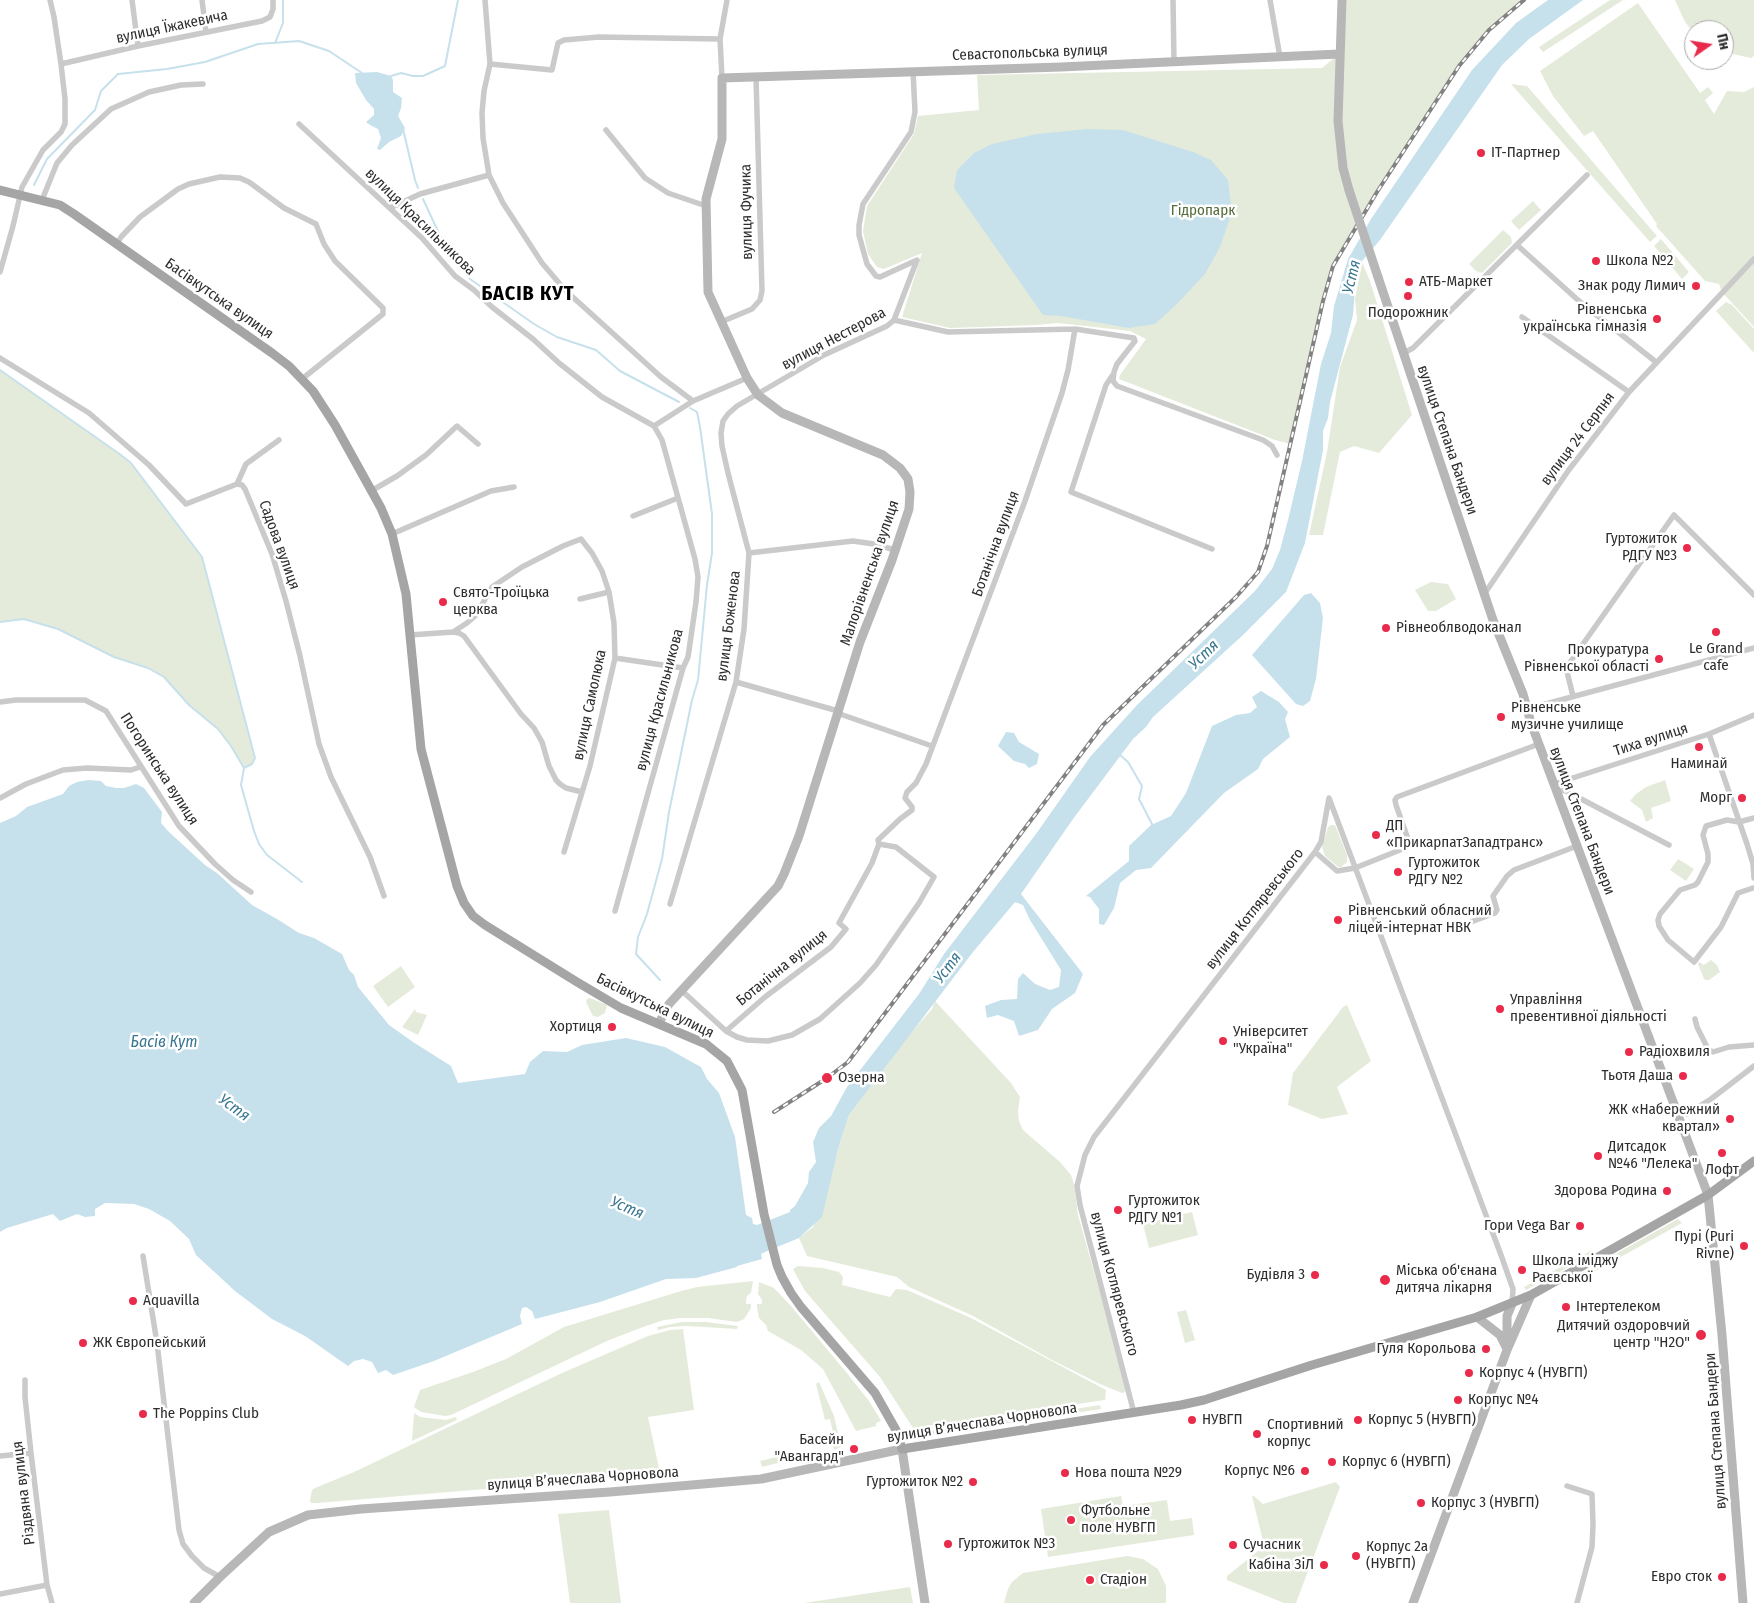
<!DOCTYPE html>
<meta charset="utf-8">
<style>
body{margin:0}
#map{position:relative;width:1754px;height:1603px;overflow:hidden;background:#fff;font-family:"Fira Sans Condensed",sans-serif}
canvas{display:block}
.north{position:absolute;left:1684px;top:20px;width:50px;height:50px;box-sizing:border-box;background:#fff;border:1px solid #ababab;border-radius:50%;rotate:77deg;font-size:14px;font-weight:700;line-height:20px;text-align:center;color:#2d2d2d}
.north::after{content:'';display:block;margin:auto;width:18px;height:22px;background:#ea2a4a;clip-path:polygon(50% 0,100% 100%,50% 72%,0 100%)}
</style>
<div id="map">
<canvas width="1754" height="1603"></canvas>
<div class="north">Пн</div>
</div>
<script>
const ctx = document.querySelector('canvas').getContext('2d');
ctx.lineJoin = 'round';
function paint(path, color) { ctx.fillStyle = color; ctx.fill(path, 'evenodd'); }
const poly = rows => new Path2D(rows.map(r => 'M' + r).join(''));
function strokePath(path, color, width, dash) { ctx.strokeStyle = color; ctx.lineWidth = width; ctx.lineCap = dash ? 'butt' : 'round'; ctx.setLineDash(dash || []); ctx.stroke(path); }
function drawText(font, color, halo, rows, align = 'center') {
  ctx.font = font + ' "Fira Sans Condensed",sans-serif'; ctx.lineWidth = 5; ctx.setLineDash([]); ctx.textBaseline = 'middle'; ctx.strokeStyle = halo; ctx.fillStyle = color; for (const [text, x, y, turn = 0] of rows) {
    ctx.save(); ctx.translate(x, y); ctx.rotate((+turn || 0) * Math.PI / 180); ctx.textAlign = isNaN(turn) ? turn : align; if (halo) ctx.strokeText(text, 0, 0); ctx.fillText(text, 0, 0); ctx.restore();
  }
}
paint(poly([
 [1342,0,1524,0,1489,30,1459,66,1377,192,1339,253,1333,266,1323,301,1290,446,1287,443,1275,440,1119,379,1120,375,1146,339,1130,331,1058,323,1037,325,950,328,902,317,922,253,884,269,877,267,868,254,863,231,867,206,914,134,918,116,979,110,977,75,1322,68,1339,54],
 [1610,0,1623,0,1543,52,1539,47],
 [1675,0,1754,0,1754,56,1751,58,1724,52,1724,30,1694,30,1694,33,1685,22],
 [1638,3,1700,93,1708,87,1713,93,1705,100,1714,114,1727,91,1744,92,1754,87,1754,327,1722,292,1719,284,1705,281,1656,226,1657,224,1593,131,1584,136,1553,96,1540,71],
 [1511,84,1527,86,1657,236,1650,242],
 [1533,201,1541,210,1519,230,1511,221],
 [1503,230,1511,237,1512,243,1482,273,1476,271,1469,264],
 [1661,239,1689,272,1682,279,1654,246],
 [1362,262,1370,281,1412,415,1379,453,1354,446,1340,452,1323,535,1309,535,1327,452,1340,367,1357,320,1355,299],
 [1726,302,1732,305,1754,329,1754,353,1716,311],
 [0,370,121,455,131,463,202,557,255,758,252,764,244,768,231,746,218,729,189,705,164,677,148,668,114,657,58,629,24,619,0,622],
 [1431,582,1448,584,1456,599,1436,611,1428,611,1415,590],
 [1665,780,1671,801,1651,808,1653,818,1646,822,1642,810,1630,801,1636,794,1646,787],
 [1331,825,1335,825,1347,855,1347,862,1341,867,1338,867,1325,856,1322,847,1328,827],
 [1678,859,1694,869,1686,881,1670,870],
 [1711,960,1717,965,1720,972,1709,980,1706,980,1704,979,1698,964,1699,962,1704,965],
 [401,966,415,987,388,1007,373,986],
 [590,998,607,1005,605,1013,598,1017,593,1016,586,1002,587,999],
 [935,1001,1011,1083,1020,1097,1018,1111,1019,1121,1023,1130,1060,1162,1071,1175,1074,1184,1078,1215,1125,1381,1126,1390,1125,1392,1122,1393,1100,1384,1052,1360,973,1316,909,1287,897,1277,807,1256,799,1238,813,1227,849,1115,910,1034,932,1009],
 [1347,1005,1371,1061,1337,1087,1348,1114,1322,1119,1288,1105,1293,1073,1343,1007],
 [415,1009,416,1012,427,1015,418,1035,402,1027],
 [1192,1212,1198,1235,1149,1248,1143,1224],
 [1678,1219,1682,1223,1581,1279,1580,1274],
 [1592,1250,1593,1254,1526,1290,1524,1287],
 [798,1266,823,1268,839,1272,843,1277,842,1285,890,1297,896,1289,907,1290,971,1318,1106,1390,1105,1400,913,1428,880,1377,805,1291,794,1271,793,1269],
 [753,1281,751,1293,747,1296,746,1300,746,1304,751,1304,751,1308,744,1319,737,1322,708,1318,681,1318,664,1320,646,1326,609,1340,451,1415,445,1416,421,1412,414,1407,420,1390,473,1372,506,1359,564,1327,681,1291,697,1287],
 [759,1282,774,1288,791,1306,846,1372,869,1401,877,1414,881,1421,876,1423,876,1426,856,1431,823,1369,801,1350,768,1331,766,1325,759,1318,757,1308,757,1304,762,1304,762,1300,758,1294],
 [1186,1310,1195,1340,1185,1343,1177,1312],
 [682,1322,706,1322,738,1326,737,1329,687,1326,670,1327,658,1330,657,1327],
 [683,1329,694,1410,648,1417,660,1473,519,1484,497,1488,317,1503,311,1503,310,1500,312,1490,315,1488,354,1472,562,1373,648,1336,670,1330],
 [819,1382,834,1416,841,1447,834,1450,833,1446,835,1441,830,1419,825,1420,816,1384],
 [1100,1405,1101,1409,930,1435,929,1431],
 [414,1413,420,1417,446,1420,456,1417,457,1420,412,1441],
 [805,1450,806,1456,762,1467,760,1461],
 [1336,1482,1340,1487,1296,1603,1284,1603,1227,1580,1227,1576,1262,1548,1262,1537,1252,1496,1254,1496,1263,1504],
 [1121,1496,1123,1506,1167,1500,1170,1521,1192,1518,1194,1535,1048,1557,1041,1509],
 [609,1510,621,1603,570,1603,558,1514],
 [1127,1556,1143,1559,1158,1569,1166,1586,1166,1603,1004,1603,1008,1589,1012,1582,1023,1573],
 [910,1587,913,1603,804,1603]
]), '#e5ebda');
paint(poly([
 [1548,0,1583,0,1529,39,1502,65,1380,240,1362,261,1356,277,1353,315,1330,402,1328,418,1323,431,1323,450,1305,543,1286,592,1243,635,1153,717,1146,727,1133,739,1073,819,1021,894,1083,974,1075,993,1052,1009,1038,1030,1019,1036,1014,1021,998,1015,987,1018,985,1006,1001,1000,1017,999,1018,979,1023,973,1035,984,1050,990,1059,987,1061,970,1030,920,1023,905,1015,902,973,952,849,1115,838,1149,822,1217,799,1238,765,1252,761,1254,762,1259,737,1266,737,1267,696,1278,666,1279,600,1302,535,1319,532,1311,526,1307,522,1308,520,1316,522,1324,434,1361,393,1375,386,1370,378,1373,372,1362,363,1359,354,1361,348,1366,305,1336,272,1319,235,1291,196,1255,189,1239,170,1221,149,1209,134,1204,105,1203,95,1209,95,1216,85,1217,77,1214,60,1221,53,1214,7,1228,0,1232,0,823,16,816,27,807,63,794,69,786,77,782,88,780,101,781,106,786,116,788,124,788,136,784,144,788,162,812,161,823,169,832,205,865,217,873,252,905,277,919,299,933,314,938,342,954,349,970,354,975,358,987,389,1025,413,1042,451,1066,458,1083,525,1074,530,1062,543,1051,567,1052,582,1045,626,1038,665,1047,701,1067,707,1079,719,1093,735,1137,746,1215,752,1218,753,1224,757,1225,790,1212,790,1210,795,1206,808,1183,809,1172,816,1162,813,1142,819,1128,831,1116,847,1087,919,994,944,954,1036,834,1090,757,1137,705,1255,591,1272,569,1280,550,1288,520,1302,461,1321,364,1331,333,1334,306,1348,259,1371,219,1472,70,1516,23],
 [377,72,391,76,393,80,393,92,402,98,401,108,398,116,405,128,401,136,389,142,380,150,377,149,381,138,378,129,370,125,366,122,374,115,374,109,366,100,356,83,355,73],
 [1087,129,1123,130,1193,152,1211,160,1228,180,1232,212,1220,247,1205,274,1177,304,1155,324,1129,328,1061,316,1043,315,954,188,957,170,974,153,992,144,1037,134],
 [1311,593,1320,603,1323,618,1316,679,1310,701,1303,706,1296,704,1252,655,1304,595],
 [1261,691,1279,702,1288,712,1285,719,1290,737,1263,759,1258,769,1224,793,1151,868,1136,870,1120,883,1114,908,1104,925,1099,924,1099,909,1090,897,1086,896,1129,861,1129,846,1151,825,1171,816,1186,793,1212,726,1236,715,1250,713,1257,707,1252,697],
 [1006,732,1014,733,1019,742,1039,754,1037,764,1029,768,1025,764,1014,761,998,746]
]), '#c6e1ec');
strokePath(poly([
 [275,43,283,23,283,0],
 [391,76,401,73,413,76,423,76,445,66,458,0],
 [403,129,415,180,418,188],
 [34,185,47,159,95,110,101,91,118,74,167,69,205,62,258,44,299,41,329,51,362,73],
 [423,199,442,240,470,279,534,324,557,337,596,350,620,371,679,402],
 [0,370,121,455,131,463,202,557,255,758,252,764,244,768],
 [0,622,24,619,58,629,114,657,148,668,164,677,189,705,218,729,231,746,244,768,241,785,254,831,259,844,267,855,302,882],
 [1120,755,1128,762,1142,786,1139,799,1152,824],
 [660,980,636,954,638,937,647,914,662,859,669,812,692,700,698,680,707,585,712,553,712,514,700,427,697,412,690,408]
]), '#c6e1ec', 2);
strokePath(poly([
 [132,0,138,46],
 [202,0,206,32],
 [485,0,490,64,484,91,482,113,483,138,489,175,503,203,542,263,565,290,661,377,693,401],
 [1173,0,1174,62],
 [1270,0,1280,57],
 [61,64,138,46,262,21,270,17,273,9,273,0],
 [490,64,552,70,558,43,564,40,599,37,720,39],
 [722,78,720,39,727,0],
 [299,124,422,238,455,276,474,290,492,307,533,339,559,363,602,397,654,426,662,440,695,559,698,577,696,602,688,657,683,668,615,911],
 [606,130,645,178,668,193,706,206],
 [42,200,57,163,72,145,111,109,149,92,181,85,203,84],
 [390,208,420,194,489,175],
 [117,244,121,237,140,217,178,189,189,184,220,177,240,178,249,182,284,208,316,224,324,244,335,261,383,308,383,314,302,379],
 [1517,245,1579,301,1656,362],
 [0,272,13,226,22,187,43,150,61,132,65,124,65,99,61,64,54,17,50,0],
 [1522,317,1629,392],
 [894,320,917,260,880,277,876,276,867,264,859,235,859,225,863,204,911,132,915,112,913,71],
 [721,322,752,309,760,300,762,291,756,77],
 [1404,353,1413,348,1587,175],
 [0,358,89,413,149,465,186,504,237,484,242,485,245,489,272,554,286,601,300,656,319,744,331,777,370,857,384,896],
 [1112,376,1106,385,1071,492,1212,549],
 [654,426,693,401,747,378],
 [237,484,246,464,279,440],
 [371,491,397,476,426,455,457,426,478,444],
 [633,516,678,498],
 [392,534,491,491,514,487],
 [749,553,853,541,874,544,895,550],
 [1485,593,1568,471,1629,392,1754,259],
 [580,599,609,592],
 [453,632,467,623,476,615,492,587,522,567,563,546,581,539,592,553,602,571,609,592,614,623,615,658,590,766,564,852],
 [410,635,453,632,459,633,464,636,521,714,534,728,542,742,549,766,556,780,560,784,566,788,582,792],
 [615,658,683,668],
 [736,682,838,711],
 [1573,696,1566,668,1674,515,1754,595],
 [0,702,16,700,85,700,106,711,179,826,215,864,233,880,251,892],
 [1527,709,1754,648],
 [837,713,932,746],
 [1709,734,1747,844,1753,864,1754,878],
 [1554,784,1709,734,1754,715],
 [1557,793,1564,790,1669,845],
 [0,798,26,784,63,770,87,768,131,770,140,767],
 [1315,852,1321,842,1329,798,1501,1255,1513,1289,1512,1303],
 [1753,888,1738,893,1721,927,1694,962,1668,940,1659,926,1658,920,1660,914,1680,890,1695,885,1698,882,1708,862,1708,854,1703,835,1706,826,1727,820,1739,822,1754,818],
 [670,904,736,682,744,629,749,553,728,473,722,446,721,433,723,421,728,414,737,406,824,355,887,326,894,320,948,332,1075,329],
 [1452,929,1495,913,1497,910,1493,896,1507,876,1514,870,1577,846],
 [681,990,726,1031,737,1037,747,1040,768,1041,792,1035,820,1019,860,983,876,965,919,903,934,877,896,847,879,844,878,840,900,819,912,810,912,807,905,798,907,792,916,783,926,764,1025,501,1062,393,1068,370,1075,329,1134,338,1135,341,1117,364,1114,372,1113,381,1117,386,1263,440,1272,446,1277,455],
 [1695,1019,1697,1027,1708,1049,1713,1052,1729,1047,1754,1045],
 [726,1031,765,997,831,947,846,929,839,923,872,863,879,844],
 [1687,1114,1711,1099,1754,1066],
 [143,1256,157,1343,179,1530,183,1544,192,1556,204,1568,220,1577],
 [25,1380,25,1397,31,1453,47,1585,52,1603],
 [1134,1413,1080,1205,1077,1186,1085,1155,1094,1137,1315,852,1337,871,1355,868,1405,848,1409,846,1409,842,1396,805,1395,800,1397,797,1539,744],
 [0,1456,31,1453],
 [1567,1486,1592,1494,1593,1525,1592,1547,1577,1603],
 [0,1594,47,1585]
]), '#cacaca', 5.5);
strokePath(poly([
 [1342,0,1338,121,1343,168,1349,190],
 [1378,277,1493,620,1523,694,1531,723,1708,1195,1722,1335,1743,1603],
 [659,1023,669,1004,778,886,784,874,799,836,860,642,892,560,909,509,910,492,908,479,900,468,883,455,782,413,758,395,747,378,708,292,706,199,722,139,722,78,1061,67,1339,54],
 [1477,1317,1500,1335,1506,1347],
 [1507,1345,1507,1316,1512,1304],
 [194,1603,220,1577,269,1532,308,1515,361,1509,610,1492,761,1479,902,1449,925,1603],
 [1413,1603,1507,1350,1531,1295]
]), '#b7b7b7', 9);
strokePath(poly([
 [0,190,60,205,74,214,272,353,289,366,313,391,335,425,381,508,392,534,406,594,421,749,457,886,464,903,473,916,485,925,577,982,621,1008,706,1044,727,1061,742,1090,764,1214,777,1265,782,1277,791,1293,801,1307,875,1393,896,1430,902,1449,1181,1405,1204,1400,1312,1365,1477,1317,1531,1295,1708,1195,1754,1161]
]), '#a5a5a5', 9);
const rail = poly([
 [774,1112,827,1078,848,1062,1103,725,1236,597,1258,572,1267,546,1323,301,1333,266,1377,192,1459,66,1489,30,1524,0]
]);
strokePath(rail, '#828282', 4);
strokePath(rail, '#fff', 2, [5.5]);
strokePath(poly([
 [1349,190,1378,277]
]), '#b7b7b7', 9);
for (const [x, y, r, color] of [
 [1481,153,5,"#ea2a4a"],
 [1596,261,5,"#ea2a4a"],
 [1409,282,5,"#ea2a4a"],
 [1696,286,5,"#ea2a4a"],
 [1408,296,5,"#ea2a4a"],
 [1657,319,5,"#ea2a4a"],
 [1687,548,5,"#ea2a4a"],
 [443,602,5,"#ea2a4a"],
 [1386,628,5,"#ea2a4a"],
 [1716,632,5,"#ea2a4a"],
 [1659,659,5,"#ea2a4a"],
 [1501,717,5,"#ea2a4a"],
 [1699,747,5,"#ea2a4a"],
 [1742,798,5,"#ea2a4a"],
 [1376,835,5,"#ea2a4a"],
 [1398,872,5,"#ea2a4a"],
 [1338,920,5,"#ea2a4a"],
 [1500,1009,5,"#ea2a4a"],
 [612,1027,5,"#ea2a4a"],
 [1223,1041,5,"#ea2a4a"],
 [1629,1052,5,"#ea2a4a"],
 [1683,1076,5,"#ea2a4a"],
 [827,1078,6,"#ea2a4a"],
 [1730,1119,5,"#ea2a4a"],
 [1722,1153,5,"#ea2a4a"],
 [1598,1156,5,"#ea2a4a"],
 [1667,1191,5,"#ea2a4a"],
 [1118,1210,5,"#ea2a4a"],
 [1580,1226,5,"#ea2a4a"],
 [1744,1246,5,"#ea2a4a"],
 [1522,1270,5,"#ea2a4a"],
 [1315,1275,5,"#ea2a4a"],
 [1385,1280,6,"#ea2a4a"],
 [133,1301,5,"#ea2a4a"],
 [1566,1307,5,"#ea2a4a"],
 [1701,1335,6,"#ea2a4a"],
 [83,1343,5,"#ea2a4a"],
 [1486,1349,5,"#ea2a4a"],
 [1469,1373,5,"#ea2a4a"],
 [1458,1400,5,"#ea2a4a"],
 [143,1414,5,"#ea2a4a"],
 [1192,1420,5,"#ea2a4a"],
 [1358,1420,5,"#ea2a4a"],
 [1257,1434,5,"#ea2a4a"],
 [854,1449,5,"#ea2a4a"],
 [1332,1462,5,"#ea2a4a"],
 [1305,1471,5,"#ea2a4a"],
 [1065,1473,5,"#ea2a4a"],
 [973,1482,5,"#ea2a4a"],
 [1421,1503,5,"#ea2a4a"],
 [1071,1520,5,"#ea2a4a"],
 [948,1544,5,"#ea2a4a"],
 [1233,1545,5,"#ea2a4a"],
 [1356,1556,5,"#ea2a4a"],
 [1324,1565,5,"#ea2a4a"],
 [1722,1577,5,"#ea2a4a"],
 [1090,1580,5,"#ea2a4a"]
]) { const dot = new Path2D(); dot.arc(x, y, r, 0, 2 * Math.PI); ctx.fillStyle = color; ctx.fill(dot); strokePath(dot, '#fff', 2); }
drawText('15px', '#2d2d2d', '#fff', [
 ["вулиця Їжакевича",172,27,-12],
 ["Севастопольська вулиця",1030,53,-2],
 ["вулиця Фучика",747,212,-91],
 ["вулиця Красильникова",420,222,44],
 ["Басівкутська вулиця",219,299,35],
 ["вулиця Нестерова",834,339,-28],
 ["вулиця 24 Серпня",1578,439,-53],
 ["вулиця Степана Бандери",1447,440,71],
 ["Ботанічна вулиця",996,544,-70],
 ["Садова вулиця",279,545,70],
 ["Малорівненська вулиця",870,573,-71],
 ["вулиця Боженова",729,626,-83],
 ["вулиця Красильникова",660,700,-75],
 ["вулиця Самолюка",590,705,-78],
 ["Тиха вулиця",1651,740,-18],
 ["Погоринська вулиця",159,769,57],
 ["вулиця Степана Бандери",1582,821,69],
 ["вулиця Котляревського",1255,909,-52],
 ["Ботанічна вулиця",782,968,-39],
 ["Басівкутська вулиця",655,1006,26],
 ["вулиця Котляревського",1114,1284,75],
 ["вулиця Вʼячеслава Чорновола",982,1423,-9],
 ["вулиця Степана Бандери",1716,1431,-94],
 ["вулиця Вʼячеслава Чорновола",583,1479,-4],
 ["Різдвяна вулиця",24,1493,-97]
]);
drawText('15px', '#2d2d2d', '#fff', [
 ["ІТ-Партнер",1491,153],
 ["Школа №2",1606,261],
 ["АТБ-Маркет",1419,282],
 ["Знак роду Лимич",1686,286,"right"],
 ["Рівненська",1647,310,"right"],
 ["українська гімназія",1647,327,"right"],
 ["Подорожник",1408,313,"center"],
 ["Гуртожиток",1677,539,"right"],
 ["РДГУ №3",1677,556,"right"],
 ["Свято-Троїцька",453,593],
 ["церква",453,610],
 ["Рівнеоблводоканал",1396,628],
 ["Le Grand",1716,649,"center"],
 ["cafe",1716,666,"center"],
 ["Прокуратура",1649,650,"right"],
 ["Рівненської області",1649,667,"right"],
 ["Рівненське",1511,708],
 ["музичне училище",1511,725],
 ["Наминай",1699,764,"center"],
 ["Морг",1732,798,"right"],
 ["ДП",1386,826],
 ["«ПрикарпатЗападтранс»",1386,843],
 ["Гуртожиток",1408,863],
 ["РДГУ №2",1408,880],
 ["Рівненський обласний",1348,911],
 ["ліцей-інтернат НВК",1348,928],
 ["Управління",1510,1000],
 ["превентивної діяльності",1510,1017],
 ["Хортиця",602,1027,"right"],
 ["Університет",1233,1032],
 ["\"Україна\"",1233,1049],
 ["Радіохвиля",1639,1052],
 ["Тьотя Даша",1673,1076,"right"],
 ["Озерна",838,1078],
 ["ЖК «Набережний",1720,1110,"right"],
 ["квартал»",1720,1127,"right"],
 ["Дитсадок",1608,1147],
 ["№46 \"Лелека\"",1608,1164],
 ["Лофт",1722,1170,"center"],
 ["Здорова Родина",1657,1191,"right"],
 ["Гуртожиток",1128,1201],
 ["РДГУ №1",1128,1218],
 ["Гори Vega Bar",1570,1226,"right"],
 ["Пурі (Puri",1734,1237,"right"],
 ["Rivne)",1734,1254,"right"],
 ["Школа іміджу",1532,1261],
 ["Раєвської",1532,1278],
 ["Міська об'єнана",1396,1271],
 ["дитяча лікарня",1396,1288],
 ["Будівля 3",1305,1275,"right"],
 ["Aquavilla",143,1301],
 ["Інтертелеком",1576,1307],
 ["Дитячий оздоровчий",1690,1326,"right"],
 ["центр \"H2O\"",1690,1343,"right"],
 ["ЖК Європейський",93,1343],
 ["Гуля Корольова",1476,1349,"right"],
 ["Корпус 4 (НУВГП)",1479,1373],
 ["Корпус №4",1468,1400],
 ["The Poppins Club",153,1414],
 ["НУВГП",1202,1420],
 ["Корпус 5 (НУВГП)",1368,1420],
 ["Спортивний",1267,1425],
 ["корпус",1267,1442],
 ["Басейн",844,1440,"right"],
 ["\"Авангард\"",844,1457,"right"],
 ["Корпус 6 (НУВГП)",1342,1462],
 ["Корпус №6",1295,1471,"right"],
 ["Нова пошта №29",1075,1473],
 ["Гуртожиток №2",963,1482,"right"],
 ["Корпус 3 (НУВГП)",1431,1503],
 ["Футбольне",1081,1511],
 ["поле НУВГП",1081,1528],
 ["Гуртожиток №3",958,1544],
 ["Сучасник",1243,1545],
 ["Корпус 2а",1366,1547],
 ["(НУВГП)",1366,1564],
 ["Кабіна ЗіЛ",1314,1565,"right"],
 ["Евро сток",1712,1577,"right"],
 ["Стадіон",1100,1580]
], 'left');
drawText('15px', '#556a3a', '#fff', [
 ["Гідропарк",1203,211]
]);
drawText('italic 16px', '#397791', '#fff', [
 ["Устя",1352,277,-77],
 ["Устя",1204,655,-44],
 ["Устя",948,968,-53],
 ["Басів Кут",164,1043],
 ["Устя",234,1108,36],
 ["Устя",627,1208,23]
]);
ctx.letterSpacing = '1px';
drawText('bold 20px', '#000', '#fff', [
 ["БАСІВ КУТ",528,294]
]);
ctx.letterSpacing = '0px';
</script>
